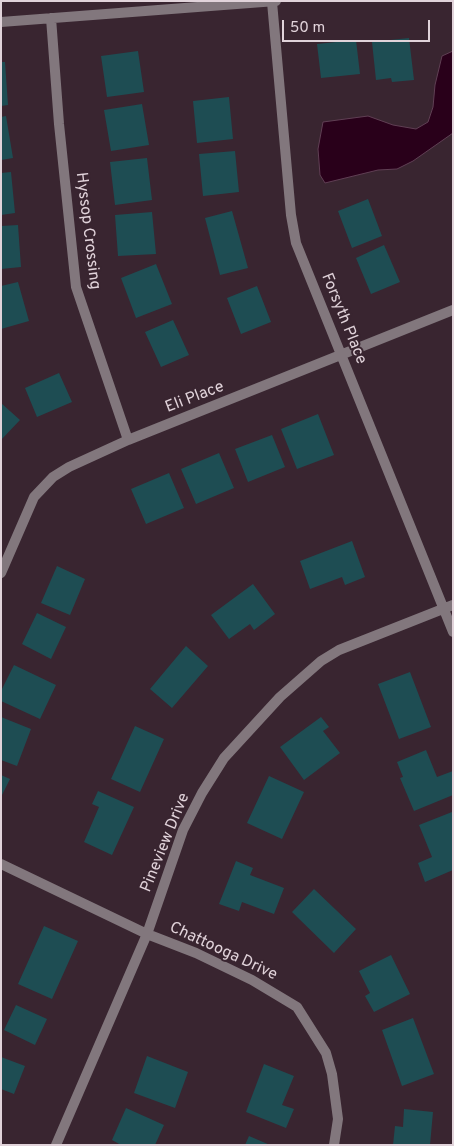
<!DOCTYPE html>
<style>
body{margin:0}
#map{position:relative;width:454px;height:1146px;overflow:hidden;background:#392530;font-family:Overpass,sans-serif}
canvas{display:block}
.frame{position:absolute;inset:0;border:2px solid #e1d3da;pointer-events:none}
.scale{position:absolute;left:282px;top:20px;width:148px;height:22px;box-sizing:border-box;border:2px solid #e1d3da;border-top:0;padding-left:6px;font-size:15px;line-height:18px;white-space:nowrap;color:#e1d3da;-webkit-text-stroke:4px #392530;paint-order:stroke}
</style>
<div id="map">
<canvas width="454" height="1146"></canvas>
<div class="frame"></div>
<div class="scale">50 m</div>
</div>
<script>
const ctx = document.querySelector('canvas').getContext('2d');
ctx.lineJoin = 'round';
function paint(path, color) { ctx.fillStyle = color; ctx.fill(path, 'evenodd'); }
const poly = rows => new Path2D(rows.map(r => 'M' + r).join(''));
function strokePath(path, color, width, dash) { ctx.strokeStyle = color; ctx.lineWidth = width; ctx.lineCap = dash ? 'butt' : 'round'; ctx.setLineDash(dash || []); ctx.stroke(path); }
function drawText(font, color, halo, rows, align = 'center') {
  ctx.font = font + ' Overpass,sans-serif'; ctx.lineWidth = 4; ctx.setLineDash([]); ctx.textBaseline = 'middle'; ctx.strokeStyle = halo; ctx.fillStyle = color; for (const [text, x, y, turn = 0] of rows) {
    ctx.save(); ctx.translate(x, y); ctx.rotate((+turn || 0) * Math.PI / 180); ctx.textAlign = isNaN(turn) ? turn : align; if (halo) ctx.strokeText(text, 0, 0); ctx.fillText(text, 0, 0); ctx.restore();
  }
}
const water = poly([
 [453,51,453,133,413,161,397,169,378,170,325,183,320,175,318,149,323,122,368,116,393,125,416,129,428,122,433,107,435,85,442,56,453,51]
]);
paint(water, '#29001a');
strokePath(water, '#603f54', 1);
paint(poly([
 [409,38,414,80,392,82,391,78,376,80,372,42],
 [356,40,360,74,321,78,317,44],
 [138,51,144,92,107,97,101,56],
 [1,62,5,62,8,105,1,106],
 [229,97,233,139,197,143,193,101],
 [142,104,149,145,111,151,104,110],
 [6,116,13,158,1,160,1,117],
 [235,151,239,192,203,196,199,154],
 [147,158,152,200,115,205,110,162],
 [11,172,15,213,1,215,1,173],
 [368,199,382,236,352,248,338,211],
 [232,211,248,268,220,275,205,218],
 [152,212,156,254,118,256,115,215],
 [18,225,21,267,1,269,1,226],
 [384,245,400,282,371,294,356,258],
 [156,264,172,304,136,318,121,278],
 [18,282,29,321,1,329,1,286],
 [257,286,271,322,241,334,227,298],
 [173,320,189,355,161,367,145,332],
 [59,373,72,402,37,417,25,388],
 [1,403,20,420,1,440],
 [318,414,334,455,297,469,281,429],
 [272,435,285,467,248,482,235,449],
 [219,453,234,488,196,504,181,469],
 [169,473,184,508,146,524,131,489],
 [352,541,365,577,345,585,342,577,310,589,300,561],
 [57,566,85,579,70,615,41,603],
 [253,584,275,614,254,630,250,624,229,639,211,615],
 [37,613,66,627,51,659,22,644],
 [186,646,208,666,172,708,150,689],
 [14,665,56,685,40,719,1,701,1,691],
 [410,672,431,727,399,739,378,684],
 [1,717,31,729,17,766,1,760],
 [321,717,329,727,323,731,340,753,304,780,280,747],
 [135,726,164,739,140,792,111,779],
 [426,750,437,777,453,771,453,795,414,811,400,778,403,777,397,762],
 [1,775,10,779,1,797],
 [269,776,304,792,282,839,247,823],
 [98,791,134,807,112,855,84,842,99,807,92,804],
 [452,812,453,870,425,882,418,863,432,857,419,825],
 [236,861,253,868,250,875,284,888,274,914,242,902,239,911,219,904],
 [314,889,356,929,334,953,292,912],
 [44,926,78,941,52,999,18,984],
 [391,955,410,994,374,1012,365,996,370,993,359,971],
 [16,1005,47,1019,35,1045,4,1030],
 [413,1018,434,1074,402,1086,382,1030],
 [147,1056,188,1072,175,1108,134,1093],
 [1,1057,25,1066,14,1094,1,1089],
 [264,1064,294,1076,282,1105,294,1109,286,1128,246,1112],
 [126,1108,164,1125,155,1145,121,1145,112,1140],
 [404,1109,433,1112,430,1145,393,1145,395,1126,403,1127],
 [249,1136,270,1145,245,1145]
]), '#1e4d53');
strokePath(poly([
 [272,2,291,215,296,243,453,632],
 [51,18,59,124,76,287,128,440],
 [1,22,276,1],
 [1,573,34,497,53,477,69,467,128,440,453,310],
 [1,864,147,934,196,953,252,980,297,1007,326,1053,332,1074,338,1119,334,1145],
 [56,1145,147,934,183,830,202,793,224,758,280,697,321,661,339,650,453,605]
]), '#82777d', 10);
drawText('16px', '#e1d3da', '#392530', [
 ["Hyssop Crossing",87,231,83],
 ["Forsyth Place",343,319,68],
 ["Eli Place",195,398,-21],
 ["Pineview Drive",166,843,-68],
 ["Chattooga Drive",223,952,25]
]);
</script>
